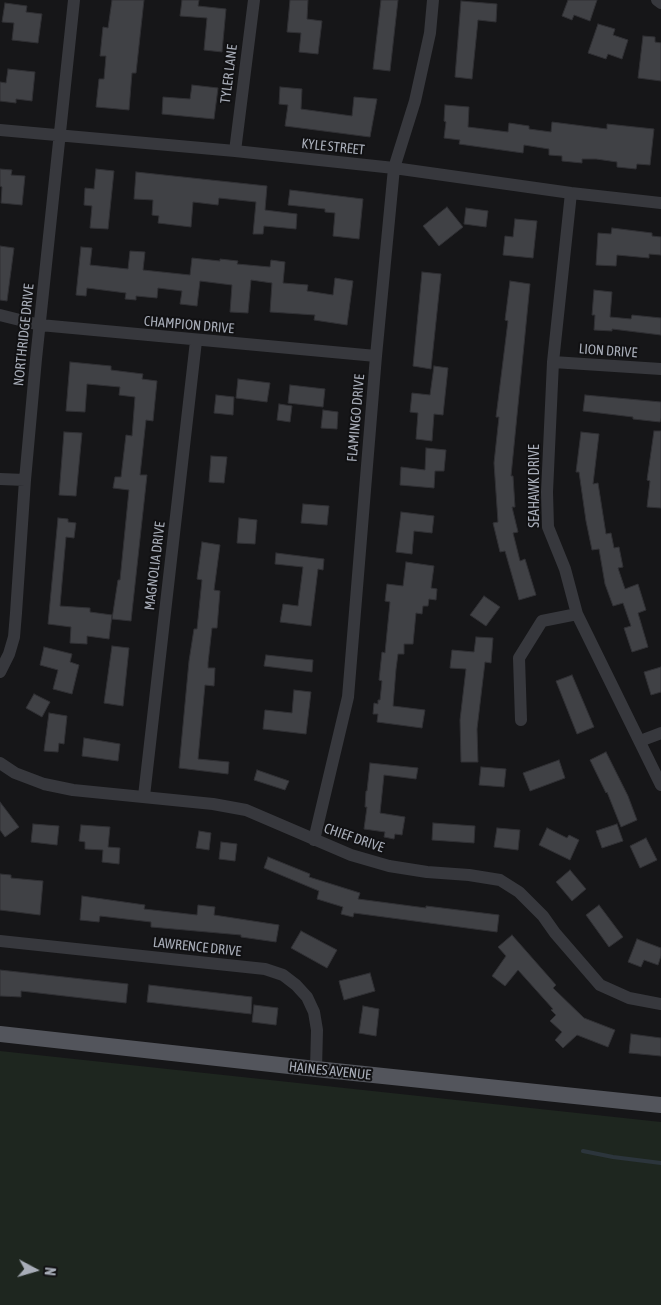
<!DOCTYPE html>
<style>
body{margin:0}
#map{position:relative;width:661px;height:1305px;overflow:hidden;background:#161618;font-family:"Asap Condensed",sans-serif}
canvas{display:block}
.north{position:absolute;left:10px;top:1245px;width:50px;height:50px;-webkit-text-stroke:4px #111113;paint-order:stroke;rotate:96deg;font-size:14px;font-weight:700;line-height:20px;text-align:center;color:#a8adb8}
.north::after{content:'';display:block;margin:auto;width:18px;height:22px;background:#a8adb8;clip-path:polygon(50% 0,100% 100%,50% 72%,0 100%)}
</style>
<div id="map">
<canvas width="661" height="1305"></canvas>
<div class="north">N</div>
</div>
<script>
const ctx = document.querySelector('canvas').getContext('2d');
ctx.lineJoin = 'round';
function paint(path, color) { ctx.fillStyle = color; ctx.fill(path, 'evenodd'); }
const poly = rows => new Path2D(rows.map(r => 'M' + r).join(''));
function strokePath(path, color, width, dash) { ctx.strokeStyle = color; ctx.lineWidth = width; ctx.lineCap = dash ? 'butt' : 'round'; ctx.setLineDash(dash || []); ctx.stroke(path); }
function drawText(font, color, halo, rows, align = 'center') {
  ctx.font = font + ' "Asap Condensed",sans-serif'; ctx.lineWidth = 4; ctx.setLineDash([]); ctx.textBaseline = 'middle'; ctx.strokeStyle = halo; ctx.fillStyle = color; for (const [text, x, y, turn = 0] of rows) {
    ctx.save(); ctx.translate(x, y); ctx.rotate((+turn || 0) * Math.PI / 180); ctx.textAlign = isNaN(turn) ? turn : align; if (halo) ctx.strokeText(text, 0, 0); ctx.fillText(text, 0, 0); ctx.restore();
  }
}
paint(poly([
 [0,1051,661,1122,661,1305,0,1305]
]), '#1e261f');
strokePath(poly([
 [583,1151,613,1157,661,1163]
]), '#2c353c', 4);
const building = poly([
 [112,0,144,0,136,73,132,73,129,110,96,107,99,79,104,79,106,56,100,56,103,27,108,28,112,0],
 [182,0,199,0,198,6,226,9,222,52,204,50,207,18,180,16,182,0],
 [290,0,308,0,307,19,322,21,318,54,299,52,301,33,287,32,290,0],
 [381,0,398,0,390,71,373,69,381,0],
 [568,0,597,0,590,21,574,15,572,20,562,16,568,0],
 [461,1,497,4,496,22,478,20,472,79,455,77,461,1],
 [5,3,27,6,26,12,42,14,38,43,12,40,14,23,2,22,5,3],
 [598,24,615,29,613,35,628,40,622,59,608,54,606,59,588,53,598,24],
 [643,36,655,37,655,42,661,43,661,81,638,78,643,36],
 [8,69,35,72,32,101,16,99,16,103,0,101,0,82,6,83,8,69],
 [192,85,218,88,214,119,162,114,163,97,190,99,192,85],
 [280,87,302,89,301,109,352,116,354,97,377,99,370,137,285,126,288,105,279,104,280,87],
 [445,105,469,107,468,127,508,132,509,123,529,126,529,129,551,132,552,122,607,129,607,124,654,129,650,165,637,164,636,169,617,167,617,162,596,159,582,159,582,163,562,161,562,156,549,155,549,149,524,145,523,153,459,144,460,140,444,138,446,122,444,121,445,105],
 [0,169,12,170,11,175,25,176,22,205,1,203,2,187,0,186,0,169],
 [96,169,114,171,108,229,90,228,92,206,84,205,85,188,94,189,96,169],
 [136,172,267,186,265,210,297,214,296,229,264,226,263,234,253,234,256,202,219,198,218,205,193,202,191,227,158,223,159,216,152,215,153,200,134,199,136,172],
 [290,190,363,199,359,239,333,236,335,213,325,212,325,209,288,205,290,190],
 [447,207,463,227,439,246,423,226,447,207],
 [466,208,488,211,486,227,464,224,466,208],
 [515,219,537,221,533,258,503,255,505,236,513,237,515,219],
 [612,228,652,233,652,236,661,237,661,255,649,254,649,258,617,255,616,266,596,265,598,233,611,234,612,228],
 [0,246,14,248,7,301,0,300,0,246],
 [81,247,92,248,90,265,128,269,130,251,145,252,143,270,190,275,192,258,220,261,220,259,238,261,237,264,270,267,271,260,285,262,283,283,308,285,307,291,333,295,335,278,353,281,347,325,314,320,315,315,270,312,272,283,251,280,248,313,230,312,232,285,200,281,197,306,180,304,182,291,158,288,157,298,136,296,136,300,125,299,126,293,87,288,86,296,76,295,81,247],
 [422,272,441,274,431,369,413,366,422,272],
 [510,281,530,284,511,476,513,476,515,507,512,507,518,532,513,533,520,561,525,559,536,595,519,600,505,551,500,552,493,523,498,522,494,463,499,417,496,417,508,321,505,320,510,281],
 [594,290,612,292,610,317,631,319,632,315,661,318,661,335,612,329,612,331,594,330,595,315,592,315,594,290],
 [70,362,111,366,111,370,143,374,142,379,157,381,153,421,146,420,140,475,147,475,131,621,112,619,118,580,120,580,129,490,113,488,115,477,121,477,126,435,132,436,135,397,119,395,120,387,87,384,85,412,66,411,70,362],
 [434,366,448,368,443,415,434,414,432,441,416,439,418,413,410,412,412,393,430,395,434,366],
 [238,379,270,383,267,402,236,398,238,379],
 [290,385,325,389,323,407,288,403,290,385],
 [216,395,234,397,233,415,214,413,216,395],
 [585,395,661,402,661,418,660,422,633,419,633,417,583,411,585,395],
 [279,404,292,406,290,422,277,420,279,404],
 [323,410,338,412,337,429,321,428,323,410],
 [654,431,661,431,661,508,647,507,650,481,647,480,654,431],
 [64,432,82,433,76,496,59,495,64,432],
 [581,432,599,434,593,484,598,483,606,534,611,533,614,548,619,547,623,567,618,568,625,589,638,584,646,610,638,613,648,647,632,652,624,628,631,626,623,603,613,606,605,584,599,549,592,550,586,521,579,472,576,472,581,432],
 [426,448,446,450,444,471,435,471,434,488,400,485,401,467,425,470,426,448],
 [211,456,227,457,224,483,209,482,211,456],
 [303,504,329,506,327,525,301,523,303,504],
 [401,512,434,516,432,533,414,531,412,554,396,552,401,512],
 [58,518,68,519,68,522,76,523,74,538,66,537,60,606,90,608,90,612,112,615,109,639,87,636,87,644,70,643,71,627,48,624,58,518],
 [239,518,257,520,255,544,237,543,239,518],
 [202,542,220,545,214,590,220,591,217,628,212,628,208,663,208,668,215,668,214,686,205,685,198,759,229,762,228,774,179,768,189,661,194,629,197,629,202,580,197,579,202,542],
 [276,553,324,559,323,570,318,569,311,626,280,622,283,604,298,606,303,567,275,564,276,553],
 [406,562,434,566,431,588,437,589,436,600,429,599,428,606,423,606,422,614,416,613,413,644,404,644,404,654,398,654,396,669,393,706,425,710,422,728,377,722,378,714,373,714,374,703,378,704,378,700,380,700,382,681,379,680,382,652,385,653,390,602,385,601,387,584,403,586,406,562],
 [484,596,500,607,486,626,470,615,484,596],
 [476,637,493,638,491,663,485,662,477,729,478,762,461,762,460,720,466,669,450,668,452,650,474,652,476,637],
 [112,646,129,648,123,706,104,703,112,646],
 [44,647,72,654,70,662,79,665,72,694,53,689,58,670,40,665,44,647],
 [266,655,313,660,312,672,264,666,266,655],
 [661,667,661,692,651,695,644,672,661,667],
 [572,675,594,727,577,734,556,681,572,675],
 [294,690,311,692,306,734,263,729,265,710,292,713,294,690],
 [34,694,50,702,42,717,26,708,34,694],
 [49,713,67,716,64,744,59,743,58,752,44,751,49,713],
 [84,738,120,744,118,761,82,756,84,738],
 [606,752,628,796,637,820,621,827,607,792,606,793,590,760,606,752],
 [559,760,565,778,530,791,523,773,559,760],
 [370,763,418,768,416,779,384,775,380,813,405,817,402,835,395,834,394,839,384,837,385,832,364,829,367,807,365,807,366,791,367,791,370,763],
 [481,767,506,769,504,787,479,785,481,767],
 [257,770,289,781,285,790,254,780,257,770],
 [0,802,19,827,5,837,0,830,0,802],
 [433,823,475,826,474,843,432,840,433,823],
 [33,824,59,826,57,845,31,842,33,824],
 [617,824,623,841,602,848,596,831,617,824],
 [81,825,110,827,108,847,120,848,119,864,102,862,103,850,85,849,85,842,79,841,81,825],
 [497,828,520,830,518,850,494,847,497,828],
 [547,828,567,838,569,835,579,840,570,860,539,845,547,828],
 [199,831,211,833,209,850,196,848,199,831],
 [646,838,657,860,640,868,630,846,646,838],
 [221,842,237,844,235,861,219,859,221,842],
 [268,857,310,874,309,877,360,893,358,899,426,908,426,906,499,915,497,932,354,913,353,917,341,914,343,907,317,899,319,891,264,868,268,857],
 [570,870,586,889,572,901,556,882,570,870],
 [0,874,11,875,11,878,43,881,40,915,0,910,0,874],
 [82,896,145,905,144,909,197,915,198,905,215,907,214,915,279,925,276,942,241,937,241,935,151,927,151,922,100,916,99,922,80,920,82,896],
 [599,905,623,937,609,947,586,915,599,905],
 [301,931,337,950,327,968,291,948,301,931],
 [512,935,556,985,553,988,584,1018,615,1030,608,1047,577,1035,563,1048,555,1040,562,1032,550,1021,556,1015,551,1010,553,1009,518,970,505,986,492,976,506,956,498,947,512,935],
 [637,939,661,948,661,956,658,965,644,960,641,967,628,962,637,939],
 [0,970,128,984,126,1003,21,991,21,997,0,996,0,970],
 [370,973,375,991,344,1000,339,981,370,973],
 [149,985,252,997,251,1014,147,1002,149,985],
 [254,1005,278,1008,276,1025,252,1022,254,1005],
 [363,1006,379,1009,376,1036,359,1033,363,1006],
 [631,1034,661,1038,661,1056,629,1053,631,1034]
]);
paint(building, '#404145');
strokePath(building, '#303034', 1);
strokePath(poly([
 [657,0,661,3],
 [0,130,235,151,394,168,571,193,661,203],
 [235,151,254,0],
 [571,193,553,362,547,492,548,527,565,569,577,614,661,785],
 [0,315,40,325,376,356],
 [553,362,661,369],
 [0,479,25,480],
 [0,672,9,654,14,637,16,613,25,480,36,359,74,0],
 [521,720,519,658,542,621,577,614],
 [640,741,661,733],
 [0,763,15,773,44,784,73,790,213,804,246,810,351,855,389,866,427,872,469,875,500,880,519,892,543,916,555,933,600,985,629,998,661,1004],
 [144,796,196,341],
 [314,840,348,697,376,356,394,168,415,101,430,33,433,0],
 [0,941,265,969,283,975,296,985,307,997,314,1012,317,1030,316,1069]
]), '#37383d', 12);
strokePath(poly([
 [0,1034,316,1069,661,1105]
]), '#53555c', 16);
drawText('14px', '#a8adb8', '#111113', [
 ["TYLER LANE",229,74,-83],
 ["KYLE STREET",333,147,6],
 ["CHAMPION DRIVE",189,325,5],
 ["NORTHRIDGE DRIVE",24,335,-84],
 ["LION DRIVE",608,351,4],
 ["FLAMINGO DRIVE",356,418,-85],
 ["SEAHAWK DRIVE",535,486,-90],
 ["MAGNOLIA DRIVE",155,566,-83],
 ["CHIEF DRIVE",354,838,19],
 ["LAWRENCE DRIVE",197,947,6],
 ["HAINES AVENUE",330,1071,6]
]);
</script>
